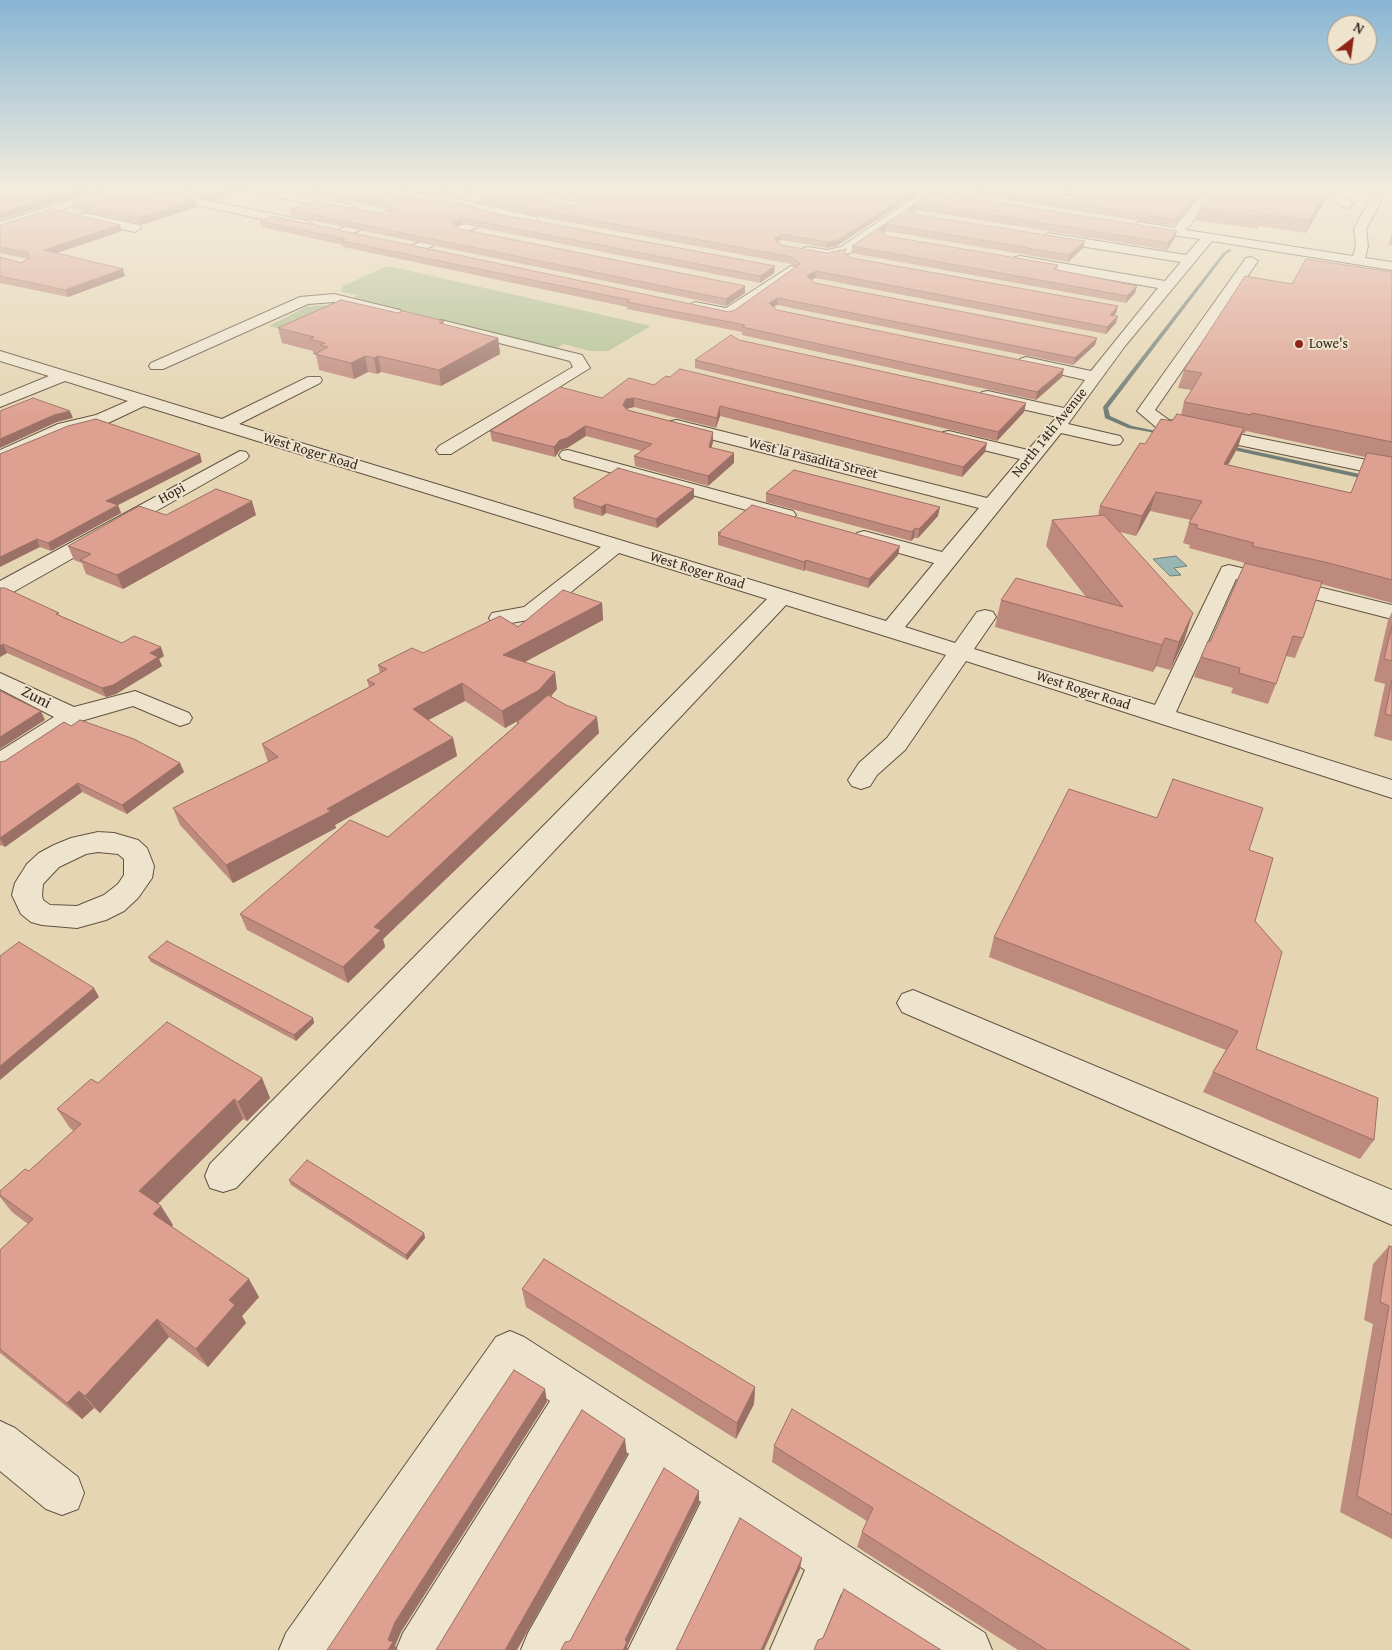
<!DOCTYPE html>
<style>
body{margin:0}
#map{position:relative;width:1392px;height:1650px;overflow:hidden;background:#e5d5b3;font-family:"Gentium Book Plus",serif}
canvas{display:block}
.north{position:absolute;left:1327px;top:15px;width:50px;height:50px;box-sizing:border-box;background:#eee4ce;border:1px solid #a59887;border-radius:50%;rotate:30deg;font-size:14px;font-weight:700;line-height:20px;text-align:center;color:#37271c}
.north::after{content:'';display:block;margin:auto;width:18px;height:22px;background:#8f2418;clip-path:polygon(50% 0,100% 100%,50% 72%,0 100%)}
</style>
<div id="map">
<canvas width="1392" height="1650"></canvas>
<div class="north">N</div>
</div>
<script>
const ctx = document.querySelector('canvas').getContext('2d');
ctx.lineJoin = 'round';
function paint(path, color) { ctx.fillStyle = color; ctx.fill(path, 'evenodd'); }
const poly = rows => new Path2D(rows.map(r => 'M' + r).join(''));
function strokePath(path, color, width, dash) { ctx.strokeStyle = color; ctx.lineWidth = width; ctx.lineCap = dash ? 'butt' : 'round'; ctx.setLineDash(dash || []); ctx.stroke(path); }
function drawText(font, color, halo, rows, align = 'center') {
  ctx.font = font + ' "Gentium Book Plus",serif'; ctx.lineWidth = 4; ctx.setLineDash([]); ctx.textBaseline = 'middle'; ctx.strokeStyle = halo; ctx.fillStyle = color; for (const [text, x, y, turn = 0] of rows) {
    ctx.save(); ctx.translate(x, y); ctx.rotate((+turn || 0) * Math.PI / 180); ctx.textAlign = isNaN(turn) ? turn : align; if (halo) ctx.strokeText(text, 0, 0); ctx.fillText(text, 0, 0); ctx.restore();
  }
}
paint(poly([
 [385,267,393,267,651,326,608,351,590,351,563,344,557,348,352,299,358,295,341,292,343,286],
 [323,305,336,308,285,330,269,326,306,307]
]), '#afbe91');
const water = poly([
 [1176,556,1187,566,1174,568,1181,575,1170,576,1153,559,1176,556]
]);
paint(water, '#98b7b4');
strokePath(water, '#717d77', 1);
paint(poly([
 [1229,249,1232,250,1225,255,1108,408,1110,416,1132,426,1166,433,1166,435,1128,428,1105,418,1103,407,1223,253,1229,249],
 [1226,445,1392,481,1392,485,1224,448,1223,447,1226,445]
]), '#717d77');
const minor = poly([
 [111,188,129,188,0,230,0,222,111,188],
 [241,188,265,188,349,204,355,208,349,212,247,191,241,188],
 [354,188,379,188,463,200,536,217,538,220,532,224,502,217,418,252,413,251,412,248,413,245,489,214,360,191,354,188],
 [538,188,554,188,540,196,575,202,581,206,575,210,532,201,527,195,538,188],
 [891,188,920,188,968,195,974,199,968,203,930,197,850,253,827,258,803,254,801,251,803,248,808,247,827,250,841,247,918,195,893,190,891,188],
 [1006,188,1029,188,1068,196,1079,188,1092,188,1070,204,1012,191,1006,188],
 [1207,188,1219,188,1186,230,1353,256,1356,246,1354,229,1376,188,1388,188,1366,229,1368,246,1365,258,1392,262,1392,270,1212,241,1125,346,1068,424,1120,436,1123,440,1120,444,1114,445,1061,433,905,627,955,643,977,612,985,610,993,612,996,617,974,649,1155,705,1222,567,1229,565,1392,605,1392,619,1236,579,1176,712,1392,780,1392,798,966,661,905,750,877,775,870,786,861,789,852,786,848,780,859,763,887,738,946,655,786,605,236,1188,223,1192,210,1188,205,1176,210,1164,767,599,619,553,539,618,500,625,492,623,489,618,492,613,524,607,601,547,144,406,108,423,70,432,0,462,0,450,58,424,96,415,128,401,65,381,0,407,0,396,49,376,0,361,0,351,222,419,308,377,320,377,322,380,320,383,239,424,886,621,934,563,857,541,854,537,857,533,864,531,942,552,979,508,671,429,668,425,671,421,677,420,987,498,1020,459,943,440,940,436,943,432,949,431,1028,450,1057,417,982,400,980,396,982,392,988,391,1064,408,1085,380,1020,365,1018,362,1020,359,1026,357,1091,371,1158,288,1020,264,1013,260,1015,257,1020,256,1165,281,1181,262,1048,241,1042,237,1048,233,1186,255,1200,239,1139,230,1133,226,1139,222,1174,228,1207,188],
 [1294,188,1320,188,1337,192,1354,204,1348,208,1344,207,1329,197,1296,190,1294,188],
 [159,191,308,221,314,225,308,229,155,196,153,194,159,191],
 [388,211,392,212,394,215,392,218,348,235,340,235,338,232,340,229,388,211],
 [85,213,139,225,141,228,135,232,81,220,79,217,81,214,85,213],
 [1251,257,1258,261,1155,410,1169,420,1392,465,1392,477,1157,428,1137,411,1246,258,1251,257],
 [791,266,796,267,798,270,796,273,734,316,729,317,695,310,688,306,695,302,726,308,791,266],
 [334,294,400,310,402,313,395,317,334,302,308,304,163,369,151,369,149,366,151,363,300,297,334,294],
 [441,320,582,355,590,368,451,454,439,454,436,450,439,446,573,367,570,361,436,327,434,324,441,320],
 [568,450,793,511,796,515,793,519,786,521,562,459,559,455,562,451,568,450],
 [240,451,246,452,249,456,246,460,8,595,0,596,0,581,240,451],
 [0,673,74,707,135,691,189,713,192,718,189,723,180,726,133,706,81,721,9,769,0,771,0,751,54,717,0,689,0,673],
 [98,832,114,833,138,840,147,848,154,866,152,878,138,898,124,911,106,920,77,928,42,925,31,922,21,914,12,895,15,883,27,864,39,853,54,845,71,838,98,832],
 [98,852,118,854,124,859,124,875,118,884,104,895,77,906,50,905,43,900,42,895,43,884,59,867,86,854,98,852],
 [913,990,1392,1190,1392,1225,902,1012,897,1003,902,994,913,990],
 [510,1331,524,1337,985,1633,992,1650,925,1650,841,1594,818,1650,770,1650,805,1570,737,1525,677,1650,628,1650,701,1502,664,1477,571,1650,521,1650,528,1633,629,1454,584,1424,447,1650,396,1650,403,1633,550,1401,515,1379,332,1650,279,1650,286,1633,496,1337,510,1331],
 [0,1421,15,1428,78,1477,84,1493,78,1509,62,1515,46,1509,0,1471,0,1421]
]);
strokePath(minor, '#625242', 2);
paint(minor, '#eee4ce');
paint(poly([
 [115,188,243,188,243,191,215,201,154,188,151,191,195,200,197,207,141,225,74,209,72,202],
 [306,188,365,188,775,266,774,273,760,283,461,224,457,227,460,229,745,286,745,293,726,306,291,216,290,210,386,215,390,212,387,209,308,194],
 [393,188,485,188,462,198],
 [497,188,534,188,527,193,531,197,574,206,578,203,575,200,545,195,545,189,913,196,837,246,827,248,781,240,778,242,781,245,827,253,847,255,852,258,1118,306,1116,313,1114,315,1116,323,1106,334,815,278,812,280,815,283,1095,345,1073,365,777,305,774,307,777,310,1062,377,1036,400,742,335,742,332,627,309,627,307,343,247,343,245,261,227,260,221,729,312,735,310,795,267,791,264,500,209,479,203,478,196],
 [933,188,1076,188,1068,194,1039,189,1035,191,1071,200,1198,196,1173,226],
 [1328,190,1324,202,1306,233,1259,226,1258,229,1195,220,1199,208,1260,192],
 [932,192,1177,231,1175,238,1167,250,916,210,913,212,917,215,1085,241,1083,248,1068,262,886,231,883,233,886,236,1058,265,1057,270,1137,286,1135,293,1126,303,851,253,852,246],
 [0,225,122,231,57,253,125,276,68,297,0,283,0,257,21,263,28,259,0,253],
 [1392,233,1392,245,1388,245],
 [1392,272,1392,603,1321,584,1303,638,1295,658,1286,656,1276,684,1268,704,1231,693,1233,688,1194,677,1201,657,1210,642,1245,563,1189,548,1190,545,1183,543,1189,523,1191,520,1150,511,1136,536,1120,532,1184,641,1170,670,1156,666,1153,672,995,627,1001,600,1086,597,1046,546,1052,520,1098,516,1100,506,1145,444,1181,415,1184,402,1192,390,1178,388,1184,370,1292,284],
 [1246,431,1365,457,1351,493,1228,465,1238,447,1242,433,1245,433],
 [398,313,444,321,444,325,498,338,500,354,441,386,381,372,377,374,368,372,354,379,319,370,316,355,313,354,313,351,282,343,278,328],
 [739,340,1026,403,1024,412,997,441,695,368,695,360],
 [654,385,985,452,962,477,720,416,716,428,634,407,626,409,627,410,713,432,713,442,711,448,734,463,708,486,635,466,634,456,642,451,586,436,567,448,560,450,555,457,492,441,490,431,602,398],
 [0,454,202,462,118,505,121,513,51,551,40,547],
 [766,493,938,516,918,538,914,538,911,541,766,502],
 [573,498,694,498,657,528,606,513,602,516,574,508],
 [166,515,256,515,123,589,86,574,82,563,74,560,68,546],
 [718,533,898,555,868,588,805,570,804,571,718,545],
 [0,588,61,616,122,643,164,656,159,659,162,666,116,694,106,697,7,653,0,657],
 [602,603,603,620,525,662,557,689,551,696,599,733,383,939,385,947,348,983,247,930,240,914,388,837,517,724,517,722,519,720,505,728,465,701,428,720,453,738,457,756,335,825,336,828,233,883,180,825,173,808,268,762,262,744,369,687,367,680,380,673,378,665,423,653],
 [1392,612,1392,741,1374,736,1385,684,1374,681,1388,620],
 [71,726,180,763,184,772,127,814,82,792,5,847,1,845,0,846,0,762,5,761],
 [1249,850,1255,921,1256,1049,1374,1140,1360,1159,1203,1092,1213,1072,1226,1050,989,957,994,937],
 [148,957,313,1018,314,1023,296,1041,151,962],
 [262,1078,270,1098,247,1121,243,1119,158,1204,161,1206,173,1225,171,1226,259,1297,242,1316,246,1323,208,1367,169,1337,100,1413,94,1408,82,1419,0,1353,0,1250,28,1224,12,1212,0,1197,0,1191,29,1171,74,1131,70,1128,57,1109,98,1083],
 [289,1180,424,1233,425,1238,407,1260,291,1185],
 [1389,1246,1392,1247,1392,1539,1340,1512,1373,1324,1364,1320,1373,1264],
 [522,1289,755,1387,754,1404,736,1439,526,1307],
 [774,1446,1190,1650,1018,1650,857,1547,862,1532,867,1521,772,1462]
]), '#be8a7d');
paint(poly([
 [83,188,104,188,0,220,0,213],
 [146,188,154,188,147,194],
 [233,188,243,188,243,191,215,201,214,194],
 [470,188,485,188,462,198,461,192],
 [525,188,534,188,526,193,526,196],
 [1032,188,1040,188,1039,189,1031,194],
 [1069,188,1076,188,1068,194],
 [914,190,913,196,837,246,827,248,827,242],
 [1200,190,1198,196,1173,226,1175,220],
 [1328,190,1324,202,1306,233,1310,220],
 [195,200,197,207,141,225,139,218],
 [917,203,916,210,908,215,909,209],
 [461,218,461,224,453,229,452,223],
 [887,224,886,231,878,236,879,229],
 [120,225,122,231,47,256,44,250],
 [1177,231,1175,238,1167,250,1168,243],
 [782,234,781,240,773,245,774,239],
 [1085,241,1083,248,1068,262,1069,255],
 [775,266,774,273,760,283,760,276],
 [123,269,125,276,68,297,65,290],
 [816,271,815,278,806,283,807,276],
 [745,286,745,293,726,306,726,299],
 [1137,286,1135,293,1126,303,1127,296],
 [778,298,777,305,768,310,769,303],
 [1118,306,1116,313,1108,322,1110,315],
 [1118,316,1116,323,1106,334,1107,327],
 [498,338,500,354,441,386,439,370],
 [1097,338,1095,345,1073,365,1075,358],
 [365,356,368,372,354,379,351,363],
 [378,356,381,372,377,374,374,358],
 [1064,369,1062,377,1036,400,1037,392],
 [634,398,634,407,626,409,623,405,626,399],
 [1026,403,1024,412,997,441,998,432],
 [720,406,720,416,716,428,717,418],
 [70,411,73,418,57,422,0,448,0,439,54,415],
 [585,426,586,436,567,448,560,450,555,457,554,447,560,440],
 [1244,428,1238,447,1218,483,1224,464],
 [713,432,713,442,709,457,709,447],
 [987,443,985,452,962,477,963,467],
 [734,453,734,463,708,486,708,476],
 [200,454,202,462,118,505,121,513,51,551,48,543,106,501],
 [694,489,694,498,657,528,656,519],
 [1156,492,1150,511,1136,536,1142,516],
 [252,501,256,515,123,589,117,575],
 [606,504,606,513,602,516,601,507],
 [940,507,938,516,918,538,919,529],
 [915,528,914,538,911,541,912,532],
 [37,539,40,547,0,567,0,557],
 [900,546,898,555,868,588,869,579],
 [806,560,805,570,804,571,804,562],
 [602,603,603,620,506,672,503,655],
 [1193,613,1184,641,1170,670,1179,642],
 [1165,638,1156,666,1153,672,1162,645],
 [3,644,7,653,0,657,0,646],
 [161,647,164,656,159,659,162,666,116,694,106,697,102,688,150,653],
 [555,672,557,689,541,708,505,728,502,711],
 [462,683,465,701,417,726,413,709],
 [41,711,45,720,0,749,0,737],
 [597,717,599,733,383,939,385,947,348,983,343,967,374,927],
 [453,738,457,756,335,825,336,828,233,883,226,865],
 [180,763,184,772,127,814,122,805],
 [78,783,82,792,5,847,0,839,0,838],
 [94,988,99,997,0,1080,0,1066],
 [313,1018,314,1023,296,1041,294,1035],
 [262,1078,270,1098,247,1121,238,1102],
 [234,1099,243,1119,151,1210,139,1191],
 [161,1206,173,1225,165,1233,153,1214],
 [424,1233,425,1238,407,1260,406,1255],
 [249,1279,259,1297,242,1316,246,1323,208,1367,196,1349,229,1300],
 [157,1319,169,1337,100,1413,85,1396],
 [755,1387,754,1404,736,1439,737,1423],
 [545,1389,547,1402,401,1632,395,1646,398,1650,388,1650,388,1640,395,1622],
 [79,1391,94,1408,82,1419,67,1403],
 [625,1439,627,1455,517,1650,505,1650],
 [699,1491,699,1503,627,1647,628,1650,623,1650,625,1640],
 [802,1558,800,1569,764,1650,761,1650]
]), '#9b7066');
const building = poly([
 [39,188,83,188,0,213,0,191,39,188],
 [115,188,146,188,153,192,195,200,139,218,72,202,115,188],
 [182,188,233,188,214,194,182,188],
 [307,188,365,188,423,200,461,203,497,214,775,266,760,276,461,218,452,223,460,229,745,286,726,299,290,210,312,202,311,200,386,215,394,209,386,203,307,188],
 [434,188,470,188,461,192,434,188],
 [497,188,525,188,525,190,531,197,574,206,582,200,575,194,545,189,546,188,905,188,914,190,838,240,827,242,782,234,774,239,781,245,827,253,847,249,844,253,852,258,1118,306,1110,315,1118,316,1107,327,816,271,807,276,815,283,1097,338,1075,358,778,298,769,303,777,310,1064,369,1037,392,742,327,745,325,627,302,630,300,342,241,345,239,260,221,272,216,729,312,735,310,800,264,792,257,500,203,478,196,497,188],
 [972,188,1033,188,1036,192,1071,200,1087,188,1194,188,1200,190,1175,220,972,188],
 [1215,188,1229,188,1260,192,1263,188,1311,188,1328,190,1310,220,1262,214,1262,217,1199,208,1215,188],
 [932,192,1177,231,1168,243,917,203,909,209,917,215,1085,241,1069,255,887,224,879,229,886,236,1058,265,1053,269,1137,286,1127,296,852,246,932,192],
 [52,209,120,225,44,250,123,269,65,290,0,276,0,257,21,263,30,258,28,253,0,247,0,225,52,209],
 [1306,259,1392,272,1392,442,1252,413,1251,415,1184,402,1202,373,1184,370,1245,276,1292,284,1306,259],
 [341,300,398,313,403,311,444,321,439,323,498,338,439,370,378,356,374,358,365,356,351,363,315,354,328,347,320,345,325,343,310,339,314,337,278,328,341,300],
 [731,335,739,340,1026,403,998,432,695,360,731,335],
 [680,369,987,443,963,467,720,406,717,418,634,398,626,399,623,405,627,410,713,432,709,447,734,453,708,476,634,456,652,444,585,426,567,438,560,440,554,447,490,431,560,387,602,398,629,378,654,385,666,376,670,377,680,369],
 [33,398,70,411,54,415,0,439,0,411,33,398],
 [1177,414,1244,428,1224,464,1351,493,1367,453,1392,457,1392,580,1329,563,1252,546,1254,543,1196,528,1198,525,1189,523,1202,501,1156,492,1142,516,1100,506,1140,443,1145,444,1161,419,1172,421,1177,414],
 [96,419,200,454,106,501,118,505,48,543,37,539,0,557,0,454,68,426,96,419],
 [618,468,694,489,656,519,606,504,601,507,573,498,618,468],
 [794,470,940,507,919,529,915,528,912,532,766,493,794,470],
 [216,489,252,501,117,575,80,560,91,554,68,546,139,506,166,515,216,489],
 [752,505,900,546,869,579,806,560,804,562,718,535,721,533,718,533,752,505],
 [1104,515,1193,613,1179,642,1165,638,1162,645,1001,600,1016,578,1123,607,1052,520,1104,515],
 [1245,563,1322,582,1303,638,1293,636,1276,684,1239,673,1240,668,1201,657,1208,641,1210,642,1245,563],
 [0,588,5,588,59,613,56,614,122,643,134,636,161,647,150,653,158,657,113,685,102,688,3,644,0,646,0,588],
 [563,590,602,603,503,655,555,672,539,690,502,711,462,683,413,709,453,738,327,809,331,811,226,865,173,808,278,757,262,744,375,684,367,680,387,669,378,665,412,648,423,653,500,616,518,627,563,590],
 [1392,626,1392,661,1384,659,1392,626],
 [1392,680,1392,716,1385,714,1392,680],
 [0,691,41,711,0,737,0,691],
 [548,695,566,705,597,717,374,927,381,930,343,967,240,914,350,820,388,837,519,723,517,722,548,695],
 [80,720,134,739,180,763,122,805,78,783,0,838,0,762,5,761,64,722,71,726,80,720],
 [1173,779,1263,808,1249,850,1273,858,1255,921,1282,952,1256,1049,1378,1098,1374,1140,1213,1072,1238,1031,994,937,1069,789,1157,818,1173,779],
 [167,941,313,1018,294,1035,148,957,167,941],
 [19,942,94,988,0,1066,0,956,19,942],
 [167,1022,262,1078,238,1102,234,1099,139,1191,161,1206,153,1214,249,1279,229,1300,235,1305,196,1349,157,1319,85,1396,79,1391,67,1403,0,1349,0,1250,33,1219,0,1195,0,1191,25,1169,29,1171,81,1124,57,1109,91,1079,98,1083,167,1022],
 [307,1160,424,1233,406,1255,289,1180,307,1160],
 [1389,1246,1392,1247,1392,1515,1357,1496,1389,1306,1380,1302,1389,1246],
 [544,1259,755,1387,737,1423,522,1289,544,1259],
 [514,1370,545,1389,395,1622,388,1640,393,1642,388,1650,327,1650,514,1370],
 [792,1409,1190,1650,1047,1650,862,1532,873,1508,774,1446,792,1409],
 [582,1410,625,1439,505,1650,436,1650,582,1410],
 [664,1468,699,1491,625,1640,627,1642,623,1650,561,1650,565,1642,570,1641,664,1468],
 [740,1518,802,1558,761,1650,676,1650,740,1518],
 [844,1589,941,1650,814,1650,818,1640,823,1638,844,1589]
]);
paint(building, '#dda091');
strokePath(building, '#9b7066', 1);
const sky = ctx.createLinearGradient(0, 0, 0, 419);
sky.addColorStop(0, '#88b5d3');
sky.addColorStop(0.45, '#f3ecdd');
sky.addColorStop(1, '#f3ecdd00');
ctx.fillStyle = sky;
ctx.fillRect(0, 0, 1392, 419);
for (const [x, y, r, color] of [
 [1299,344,5,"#8f2418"]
]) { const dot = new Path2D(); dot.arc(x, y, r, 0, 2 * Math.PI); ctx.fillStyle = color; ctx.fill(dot); strokePath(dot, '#eee4ce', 2); }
drawText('14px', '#37271c', '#eee4ce', [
 ["Lowe's",1309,344]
], 'left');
drawText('14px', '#37271c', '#eee4ce', [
 ["North 14th Avenue",1050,433,-51],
 ["West Roger Road",310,452,17],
 ["West la Pasadita Street",813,459,14],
 ["Hopi",172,494,-29],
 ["West Roger Road",697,571,17],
 ["West Roger Road",1083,691,18]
]);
drawText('16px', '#37271c', '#eee4ce', [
 ["Zuni",36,698,27]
]);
</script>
